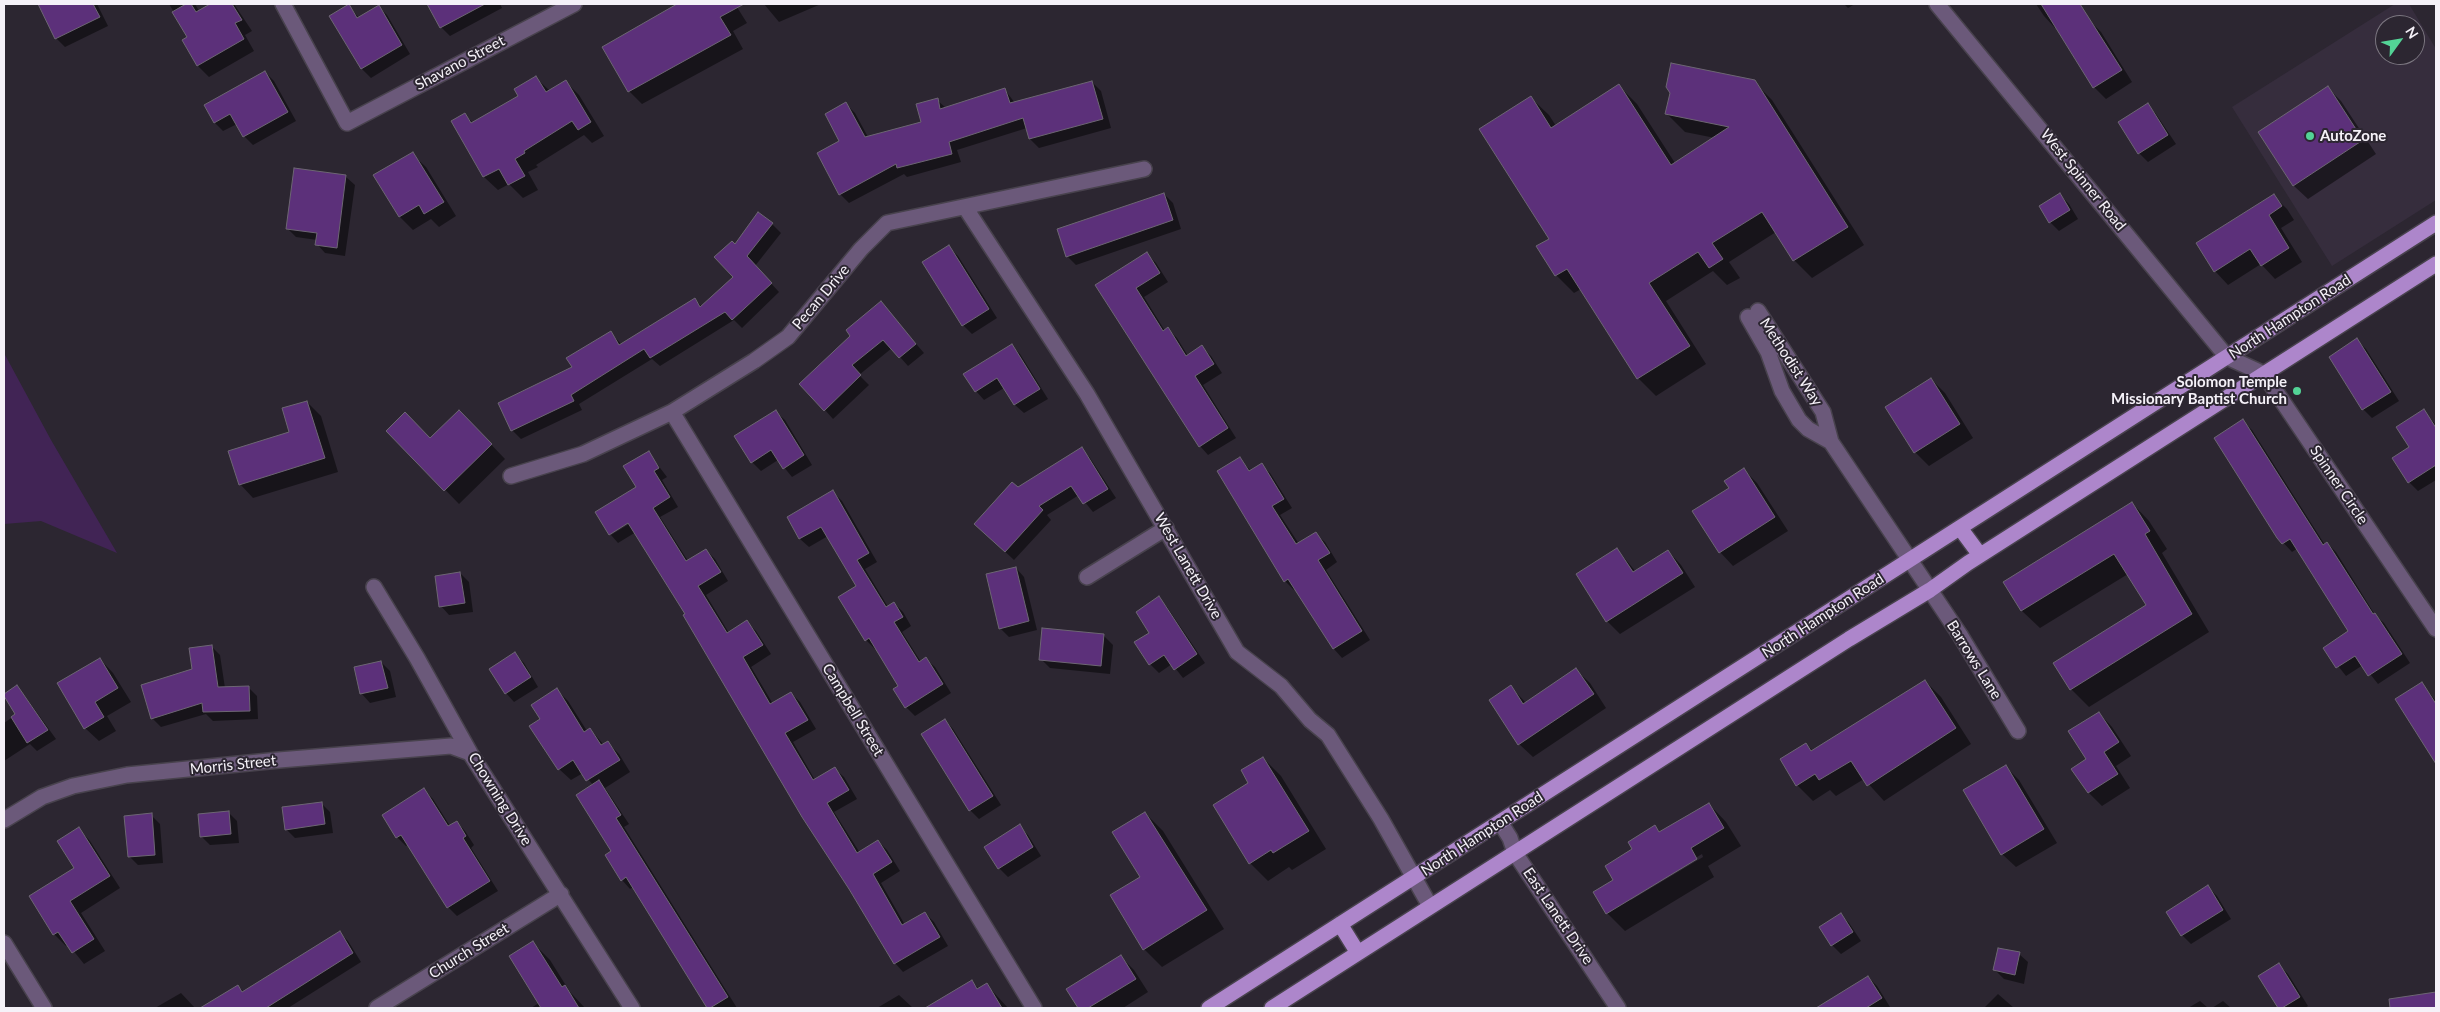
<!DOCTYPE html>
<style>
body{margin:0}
#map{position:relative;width:2440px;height:1012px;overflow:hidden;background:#2c2631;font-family:Lato,sans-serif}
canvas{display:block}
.frame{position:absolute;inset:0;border:5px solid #f5f1f8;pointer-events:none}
.north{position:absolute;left:2375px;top:15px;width:50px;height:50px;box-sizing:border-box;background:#2c2631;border:1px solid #7c7781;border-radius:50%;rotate:58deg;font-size:14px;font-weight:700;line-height:20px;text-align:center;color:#f5f1f8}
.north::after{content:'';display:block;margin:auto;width:18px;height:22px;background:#53d396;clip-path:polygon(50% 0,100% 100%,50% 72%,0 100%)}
</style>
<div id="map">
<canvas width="2440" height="1012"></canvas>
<div class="frame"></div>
<div class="north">N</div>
</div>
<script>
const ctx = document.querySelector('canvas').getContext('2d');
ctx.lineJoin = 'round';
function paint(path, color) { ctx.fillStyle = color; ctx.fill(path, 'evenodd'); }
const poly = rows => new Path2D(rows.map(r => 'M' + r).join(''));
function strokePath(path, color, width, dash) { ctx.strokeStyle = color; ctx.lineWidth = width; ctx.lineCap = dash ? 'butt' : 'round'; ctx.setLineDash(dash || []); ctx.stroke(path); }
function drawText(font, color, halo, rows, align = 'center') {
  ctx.font = font + ' Lato,sans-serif'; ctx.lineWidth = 4; ctx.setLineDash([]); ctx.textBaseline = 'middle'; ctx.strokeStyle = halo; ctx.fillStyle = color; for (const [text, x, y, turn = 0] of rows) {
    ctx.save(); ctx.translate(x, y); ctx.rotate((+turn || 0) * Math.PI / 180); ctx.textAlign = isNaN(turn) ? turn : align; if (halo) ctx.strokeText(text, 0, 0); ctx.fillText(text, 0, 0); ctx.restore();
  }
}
paint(poly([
 [2395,4,2409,4,2436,49,2436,200,2332,266,2232,107],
 [2385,25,2415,25,2415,55,2385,55]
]), '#362d3d');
paint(poly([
 [4,353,51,440,117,553,41,521,4,524]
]), '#412455');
paint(poly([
 [39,4,97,4,108,26,65,47,56,38],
 [169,4,195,4,199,11,213,4,234,4,252,31,245,35,254,51,209,77,198,66,184,40,189,37],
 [429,4,500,4,502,8,450,36,441,27],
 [679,4,689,4,693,7,699,4,735,4,747,23,733,31,743,49,642,104,629,91,604,48],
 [764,4,821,4,779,22],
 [1844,4,1855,4,1848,8],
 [2036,4,2070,4,2083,25,2090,21,2101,32,2132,82,2106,99,2094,87,2057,27,2055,28,2044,16],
 [349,6,359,18,378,6,387,15,410,54,371,78,362,69,331,16],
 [265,72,274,81,296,121,253,145,244,136,237,124,223,131,215,123],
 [536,78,550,91,566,82,579,95,604,136,592,143,584,135,536,165,538,167,528,172,538,190,523,198,509,184,498,190,484,177,453,122,465,115,473,123,520,96],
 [1092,82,1101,91,1111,128,1039,148,1030,139,1027,128,957,150,961,162,907,177,904,174,849,203,840,194,841,142,846,104,855,113,868,137,923,123,937,100,946,108,1005,90,1015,103],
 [1754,82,1772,100,1864,245,1812,278,1794,260,1776,232,1729,262,1740,278,1727,285,1713,271,1666,301,1706,364,1656,396,1638,378,1581,289,1574,293,1556,275,1531,98,1549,115,1556,126,1619,86,1637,104,1675,163,1715,138,1685,132,1667,114],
 [2328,88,2341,101,2376,154,2308,199,2294,186,2259,132],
 [2148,105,2156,114,2176,144,2148,162,2139,153],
 [412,154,426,167,456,216,439,227,431,219,413,230,400,217,374,176],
 [346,177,355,185,345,256,325,253,317,244,317,240,296,237,287,228],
 [1164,194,1173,203,1181,229,1076,265,1067,256],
 [2060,195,2069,204,2078,219,2059,231,2050,222,2041,207],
 [2274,196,2287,209,2294,220,2281,228,2302,262,2275,279,2261,264,2228,285,2215,271],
 [772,224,781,233,755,266,779,292,742,328,734,320,660,366,652,359,579,404,582,410,521,439,512,430,610,332,622,345,695,299,702,307,734,277,735,245],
 [949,247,958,256,997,318,972,334,963,325,924,263],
 [1147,254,1156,263,1168,282,1144,297,1165,331,1168,329,1177,338,1188,356,1202,347,1211,356,1222,373,1203,385,1236,438,1208,455,1200,446,1097,285],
 [881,303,924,353,908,366,892,348,859,375,869,385,833,419,825,410,852,336],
 [2357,340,2366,349,2399,401,2372,418,2363,409],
 [1012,346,1020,354,1048,399,1024,413,1015,405,1004,388,984,400,976,391],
 [1931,379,1945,393,1973,438,1929,466,1915,452,1887,407],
 [307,402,321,416,338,472,253,498,240,484,291,433],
 [459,411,505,459,459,504,388,431,430,439],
 [2424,411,2436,425,2436,480,2418,491,2409,482,2410,448],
 [776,412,785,420,812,465,792,477,778,460,761,471,752,462],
 [2243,421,2252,430,2325,545,2327,543,2336,552,2375,615,2384,623,2410,663,2378,684,2363,665,2346,676,2324,648,2350,631,2298,548,2292,552,2278,537],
 [1082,449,1090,458,1116,498,1093,512,1079,495,1047,515,1051,520,1014,560,984,532,1018,489],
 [648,452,667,477,662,480,678,507,660,517,688,561,706,550,715,559,728,581,706,595,729,633,747,622,756,631,771,654,751,667,773,704,791,693,800,702,816,729,793,742,815,780,835,769,844,777,857,799,834,812,860,853,878,841,887,850,900,871,881,883,905,925,925,913,934,922,948,946,903,972,895,963,636,532,618,543,611,535,634,521,633,519,610,532,610,535,597,513,638,487],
 [1240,459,1251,471,1261,465,1270,473,1292,508,1280,515,1299,544,1316,534,1325,542,1337,562,1326,570,1370,640,1342,658,1334,649,1296,588,1294,590,1285,581],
 [1744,470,1757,483,1788,531,1733,566,1720,552,1694,512,1730,488],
 [833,492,842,501,877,562,865,569,888,607,894,603,903,612,911,626,902,632,921,662,926,659,935,667,951,693,915,716,906,707,900,686,876,648,875,649,866,640,857,587,828,536,809,547,800,539,788,518],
 [2132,503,2149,521,2167,549,2162,553,2209,632,2089,707,2071,689,2147,606,2128,574,2040,628,2022,611,2005,582],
 [1617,549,1636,572,1668,551,1681,565,1695,587,1620,634,1607,621],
 [1016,568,1024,577,1037,630,1009,637,1000,628],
 [460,573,469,582,473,612,449,615,441,606],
 [1159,598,1167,607,1205,663,1183,678,1172,664,1159,673,1150,664,1151,633],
 [1044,630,1104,636,1113,645,1110,674,1050,668,1041,659],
 [211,646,220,655,225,688,248,687,257,696,258,719,213,721,206,714,161,727,152,718],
 [515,654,524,663,538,687,514,702,506,693],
 [100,659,113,673,131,702,107,716,116,731,99,741,85,728],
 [381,662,390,671,396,697,370,703,362,694,356,668],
 [1576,670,1590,683,1606,708,1533,757,1519,744,1511,687,1526,703],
 [1925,681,1941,697,1971,744,1884,801,1864,779,1836,796,1830,790,1813,801,1797,785,1806,744,1813,751],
 [2422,684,2436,701,2436,762,2397,699],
 [17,687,25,696,56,739,37,751,30,744,4,761,4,723,17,714],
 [557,690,568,701,587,731,590,729,604,745,608,743,619,754,630,772,605,788,629,824,624,827,737,1008,708,1008,633,887,630,889,622,880,593,785,583,773,571,780,559,769,541,719],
 [2099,713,2112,727,2131,756,2116,766,2130,788,2102,806,2089,793,2073,769,2088,760],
 [945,720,953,729,1001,805,979,819,970,810],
 [1263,758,1281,776,1326,849,1292,870,1289,867,1268,881,1250,863,1250,783],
 [2005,766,2019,780,2057,843,2016,867,2002,854],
 [424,790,433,799,450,826,457,822,465,831,474,845,471,848,498,891,457,916,448,907,409,844,406,846,397,837],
 [321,803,330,812,333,833,295,838,286,829],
 [1709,804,1726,822,1741,846,1708,866,1714,877,1625,931,1607,913,1615,880,1634,850,1655,827,1661,833],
 [1702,854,1703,857,1631,900,1630,898],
 [228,812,237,821,239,843,210,845,201,836],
 [1145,813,1163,831,1224,929,1162,967,1144,949,1141,877],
 [151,815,160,824,163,863,138,865,129,856],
 [1019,826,1028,835,1041,856,1008,877,999,868],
 [79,829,90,841,120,888,81,913,105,951,84,964,68,944,66,946,54,934,76,868],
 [2208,887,2217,896,2231,919,2191,944,2182,935],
 [1841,915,1849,923,1861,941,1841,954,1832,945],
 [340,933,348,941,361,962,288,1008,221,1008,216,1000,238,986,244,992],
 [533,943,550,960,570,992,585,1008,531,1008,539,1003],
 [2019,954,2028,962,2024,984,2004,979,1995,970],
 [1121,957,1134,970,1148,992,1123,1008,1079,1008,1068,990],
 [2279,965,2288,974,2308,1006,2305,1008,2280,1008,2260,977],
 [1868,977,1877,986,1890,1007,1831,1008,1827,1003],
 [971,981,979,989,986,984,1008,1008,927,1008],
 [181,993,195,1008,155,1008],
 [1998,994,2014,1008,1984,1008],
 [899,995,913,1008,877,1008],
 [2200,1001,2208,1008,2188,1008],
 [2223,1001,2231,1008,2212,1008]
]), '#0007');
const building = poly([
 [38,4,93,4,100,17,55,39,38,4],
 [186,4,191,4,196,12,210,4,232,4,242,20,235,23,244,39,197,66,182,40,187,37,172,12,186,4],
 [349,4,357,18,379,5,402,45,361,69,329,16,349,4],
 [427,4,485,4,440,28,427,4],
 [677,4,744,4,720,17,731,35,628,92,602,47,677,4],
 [2041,4,2080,4,2122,70,2093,88,2041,4],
 [1671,63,1755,80,1848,227,1793,261,1762,212,1712,243,1723,259,1709,268,1698,252,1649,283,1690,346,1637,379,1567,269,1555,276,1536,246,1549,239,1479,129,1531,96,1551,128,1619,84,1671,165,1729,127,1665,114,1670,93,1666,87,1671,63],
 [265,71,288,112,243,137,230,114,214,123,204,105,265,71],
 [536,76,546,92,566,80,591,122,578,130,572,121,524,151,525,153,515,159,525,176,508,185,499,169,483,177,451,121,465,113,471,123,518,96,514,89,536,76],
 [1092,81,1103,119,1029,139,1023,118,949,142,952,154,897,168,896,164,839,195,817,153,839,141,825,114,846,102,865,137,921,122,916,104,938,98,940,109,1005,88,1010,103,1092,81],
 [2328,86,2363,140,2293,186,2258,132,2328,86],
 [2148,103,2168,135,2138,154,2118,122,2148,103],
 [413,152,444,202,424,214,419,205,399,217,373,175,413,152],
 [294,168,346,175,337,248,315,245,317,233,286,229,294,168],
 [1164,193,1173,220,1066,257,1057,229,1164,193],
 [2060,193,2070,210,2049,223,2039,206,2060,193],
 [2274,194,2282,206,2269,215,2289,248,2261,266,2250,249,2214,272,2196,243,2274,194],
 [758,212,773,223,747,256,772,283,732,320,725,312,650,358,644,349,571,395,574,401,511,431,498,403,572,367,566,358,611,331,619,345,695,298,700,307,733,277,714,257,732,241,735,244,758,212],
 [949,245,989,309,962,326,922,262,949,245],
 [1147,252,1160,273,1136,288,1163,331,1168,327,1186,356,1202,345,1214,364,1195,376,1228,428,1199,447,1095,285,1147,252],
 [881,301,916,344,899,358,883,340,852,365,861,375,824,411,799,384,850,336,846,330,881,301],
 [2357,338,2391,392,2362,410,2329,357,2357,338],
 [1012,344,1040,389,1014,405,997,378,975,392,963,374,1012,344],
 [1931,378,1960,424,1914,453,1885,407,1931,378],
 [307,401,325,458,239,485,228,451,289,432,282,408,307,401],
 [2424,409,2436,428,2436,465,2408,483,2392,458,2409,447,2396,427,2424,409],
 [459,410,492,444,444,491,386,431,405,412,430,438,459,410],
 [776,410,804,455,783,469,771,450,751,463,734,436,776,410],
 [2243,419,2323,545,2327,542,2373,614,2375,613,2402,654,2368,676,2355,656,2336,668,2323,648,2348,631,2290,539,2282,544,2277,538,2214,438,2243,419],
 [1082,447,1108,489,1083,504,1071,486,1039,506,1043,510,1005,552,974,524,1012,482,1018,487,1082,447],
 [649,451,659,468,654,471,670,497,653,508,686,561,706,549,721,572,698,586,727,633,747,620,763,645,743,657,770,704,791,692,808,720,785,733,813,780,835,767,849,790,827,803,857,853,878,840,892,862,873,874,902,925,925,912,940,937,894,964,849,889,802,817,683,615,685,614,628,523,609,535,595,512,636,487,623,466,649,451],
 [1240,457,1249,471,1262,463,1284,499,1272,506,1296,544,1316,532,1330,553,1318,560,1362,631,1333,649,1288,579,1284,582,1217,471,1240,457],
 [1744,468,1775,517,1719,553,1692,511,1729,488,1724,481,1744,468],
 [833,490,869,553,857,560,886,607,894,602,903,617,894,622,919,662,926,657,943,684,905,708,893,689,898,686,869,638,865,641,838,597,856,586,821,527,799,539,787,517,833,490],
 [2132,502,2150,531,2145,534,2192,614,2070,690,2053,663,2146,605,2114,554,2021,611,2003,582,2132,502],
 [1617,548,1633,572,1668,550,1683,573,1606,622,1576,574,1617,548],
 [1016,567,1029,621,999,629,986,574,1016,567],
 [460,572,465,603,439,607,435,576,460,572],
 [1159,596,1197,654,1174,670,1164,655,1149,665,1134,642,1149,633,1136,612,1159,596],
 [1042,628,1104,634,1101,666,1039,660,1042,628],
 [212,645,218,687,249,686,250,711,203,712,202,703,151,719,141,685,192,669,189,648,212,645],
 [515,652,531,677,505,694,489,669,515,652],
 [100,658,118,688,95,702,104,717,84,729,57,683,100,658],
 [381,661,388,688,360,694,354,667,381,661],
 [1576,668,1594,694,1518,745,1489,700,1511,685,1523,704,1576,668],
 [1925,680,1956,728,1867,786,1851,761,1819,780,1815,774,1796,786,1780,759,1806,743,1811,751,1925,680],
 [2422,682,2436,704,2436,764,2395,699,2422,682],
 [17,685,48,730,27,743,11,717,15,714,4,696,4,694,17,685],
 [557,688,584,732,590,728,601,745,608,741,620,760,586,781,573,760,558,770,529,726,540,719,531,705,557,688],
 [2099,712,2119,742,2104,752,2118,774,2088,793,2071,769,2086,759,2068,731,2099,712],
 [945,719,993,796,969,811,921,734,945,719],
 [1263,757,1309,831,1273,853,1271,850,1249,864,1213,805,1248,783,1241,770,1263,757],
 [2006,765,2044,829,2001,855,1963,790,2006,765],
 [599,780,621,815,616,818,728,997,710,1008,707,1008,626,877,621,881,605,855,611,851,576,795,599,780],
 [424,788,448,826,457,821,466,836,463,838,490,881,447,908,401,835,396,838,382,815,424,788],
 [322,802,325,824,285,830,282,807,322,802],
 [1709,803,1724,828,1691,848,1697,859,1606,914,1593,892,1613,880,1605,866,1632,849,1628,842,1655,825,1659,832,1709,803],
 [229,811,231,834,200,837,198,814,229,811],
 [1145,812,1207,910,1143,950,1110,895,1140,877,1112,832,1145,812],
 [152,813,155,855,128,857,124,816,152,813],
 [1020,824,1033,847,998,869,984,847,1020,824],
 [79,827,110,876,70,901,94,939,72,953,58,932,53,935,29,896,74,868,57,841,79,827],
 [2208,885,2223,910,2181,936,2166,912,2208,885],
 [1841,913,1853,932,1831,946,1819,927,1841,913],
 [340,931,353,953,266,1008,200,1008,238,985,242,992,340,931],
 [533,941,562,987,565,985,579,1008,541,1008,509,956,533,941],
 [1998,948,2020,952,2015,975,1993,970,1998,948],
 [1121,955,1136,979,1088,1008,1078,1008,1066,989,1121,955],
 [2279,963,2300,997,2282,1008,2278,1008,2258,976,2279,963],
 [1868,976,1882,998,1866,1008,1816,1008,1868,976],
 [972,980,977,989,987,983,1002,1008,925,1008,972,980],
 [2436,992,2436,1008,2390,1008,2389,999,2436,992]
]);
paint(building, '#5c307a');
strokePath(building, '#6d6673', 1);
const minor = poly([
 [283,4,347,123,574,4],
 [1937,4,2227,357,2264,374,2436,629],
 [965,207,1087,394,1237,652,1281,686,1310,720,1328,735,1381,819,1430,906],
 [1758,311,1823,412,1831,442,1960,635,2018,731],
 [1748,317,1768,352,1782,391,1799,420,1808,429,1831,442],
 [672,412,1034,1008],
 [511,476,583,454,672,412,754,361,788,337,861,249,887,223,1144,169],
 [1087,577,1166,528],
 [374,587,417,658,470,753,632,1008],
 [4,820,42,797,73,786,127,775,279,760,451,746,470,753],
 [1500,822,1510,838,1515,853,1618,1008],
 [4,943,44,1008],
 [377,1008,561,894]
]);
const major = poly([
 [1960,528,1980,555],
 [1340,924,1358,953],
 [1209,1008,2436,223],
 [1272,1008,1849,639,1930,590,1968,563,2436,264]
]);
strokePath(minor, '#48424d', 18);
strokePath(major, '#48424d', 18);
strokePath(minor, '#6b597a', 15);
strokePath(major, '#ad86cb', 15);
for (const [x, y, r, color] of [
 [2310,136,5,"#53d396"],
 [2297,391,5,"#53d396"]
]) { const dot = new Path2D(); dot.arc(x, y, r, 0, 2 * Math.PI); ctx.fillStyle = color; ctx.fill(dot); strokePath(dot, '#2c2631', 2); }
drawText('15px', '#f5f1f8', '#2c2631', [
 ["Shavano Street",460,63,-28],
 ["West Spinner Road",2083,180,51],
 ["Pecan Drive",821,297,-50],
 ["North Hampton Road",2290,317,-33],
 ["Methodist Way",1791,362,57],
 ["Spinner Circle",2339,485,56],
 ["West Lanett Drive",1188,566,60],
 ["North Hampton Road",1823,616,-33],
 ["Barrows Lane",1974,660,58],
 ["Campbell Street",853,710,59],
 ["Morris Street",233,765,-6],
 ["Chowning Drive",500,799,58],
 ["North Hampton Road",1482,834,-33],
 ["East Lanett Drive",1558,916,56],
 ["Church Street",469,951,-32]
]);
drawText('bold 15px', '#f5f1f8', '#2c2631', [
 ["AutoZone",2320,136],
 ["Solomon Temple",2287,382,"right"],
 ["Missionary Baptist Church",2287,399,"right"]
], 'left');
</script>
